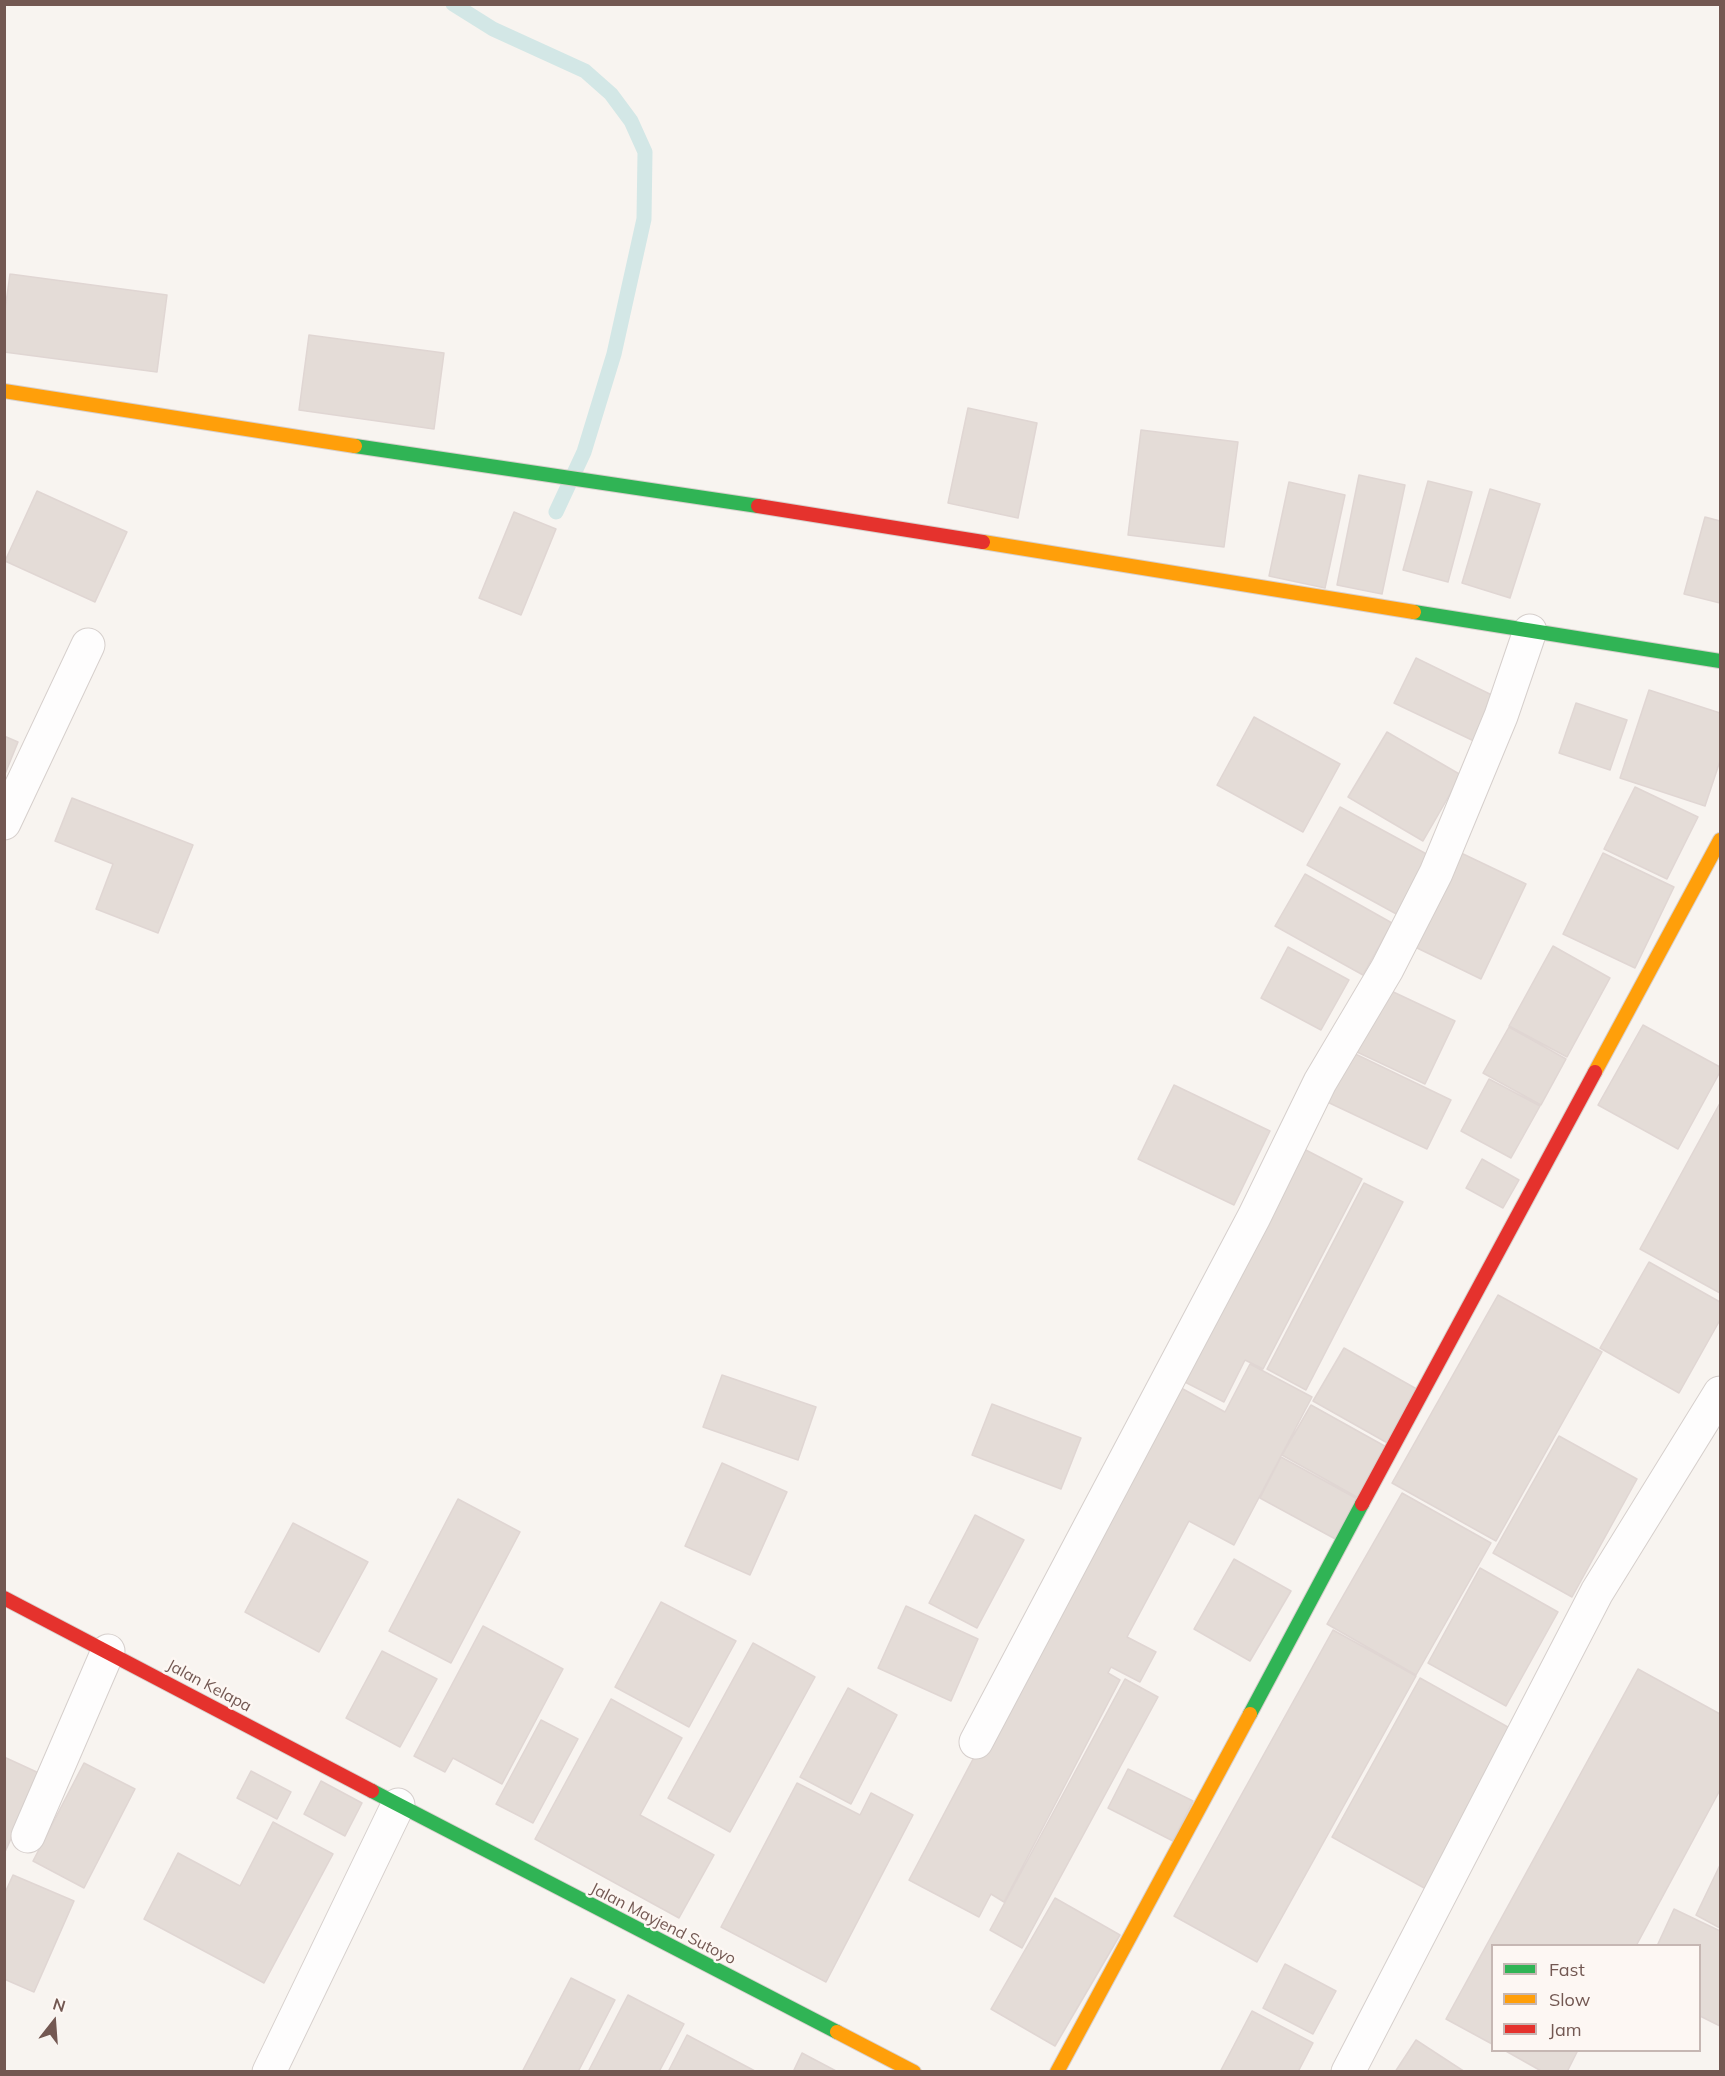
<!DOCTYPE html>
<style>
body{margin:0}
#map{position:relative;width:1725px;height:2076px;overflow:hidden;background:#f8f4f0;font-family:Mulish,sans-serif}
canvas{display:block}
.frame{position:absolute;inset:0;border:6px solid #735852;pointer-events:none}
.legend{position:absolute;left:1491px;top:1944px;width:210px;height:108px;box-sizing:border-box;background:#fdf7f3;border:2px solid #c6b7b3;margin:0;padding:8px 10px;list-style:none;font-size:18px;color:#735852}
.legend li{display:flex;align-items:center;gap:12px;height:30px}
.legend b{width:30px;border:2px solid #c6b7b3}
.north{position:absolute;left:24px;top:1992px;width:60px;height:60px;-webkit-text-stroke:4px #fdf7f3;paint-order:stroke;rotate:17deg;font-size:16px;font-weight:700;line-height:24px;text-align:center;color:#735852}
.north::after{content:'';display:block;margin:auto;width:21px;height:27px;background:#735852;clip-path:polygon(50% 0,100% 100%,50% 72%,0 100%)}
</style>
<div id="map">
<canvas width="1725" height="2076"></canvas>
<div class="frame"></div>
<ul class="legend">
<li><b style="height:8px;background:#30b455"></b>Fast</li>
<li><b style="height:8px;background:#ff9f0a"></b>Slow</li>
<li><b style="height:8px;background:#e5322d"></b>Jam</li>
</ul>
<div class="north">N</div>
</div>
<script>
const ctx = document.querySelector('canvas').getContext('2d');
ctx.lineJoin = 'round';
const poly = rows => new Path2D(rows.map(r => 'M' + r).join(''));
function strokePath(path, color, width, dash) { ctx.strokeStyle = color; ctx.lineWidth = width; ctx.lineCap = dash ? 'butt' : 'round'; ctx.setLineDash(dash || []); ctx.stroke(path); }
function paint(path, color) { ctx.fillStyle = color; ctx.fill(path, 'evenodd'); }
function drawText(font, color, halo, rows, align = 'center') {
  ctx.font = font + ' Mulish,sans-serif'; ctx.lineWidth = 5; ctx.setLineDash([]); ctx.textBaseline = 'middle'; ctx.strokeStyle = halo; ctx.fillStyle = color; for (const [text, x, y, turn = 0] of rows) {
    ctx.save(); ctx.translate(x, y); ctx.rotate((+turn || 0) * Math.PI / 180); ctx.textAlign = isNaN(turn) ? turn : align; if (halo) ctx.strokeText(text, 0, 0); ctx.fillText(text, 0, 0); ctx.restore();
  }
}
strokePath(poly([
 [453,4,493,29,585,71,611,94,631,121,645,152,644,219,614,354,584,452,556,512]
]), '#d3e7e6', 15);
const building = poly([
 [10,274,167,295,157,372,4,352,4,317,10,274],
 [309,335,444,353,434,429,299,410,309,335],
 [968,408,1037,423,1018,518,948,503,968,408],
 [1141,430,1238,442,1224,547,1128,535,1141,430],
 [1359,475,1405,485,1382,594,1337,585,1359,475],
 [1428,481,1472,492,1448,582,1403,570,1428,481],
 [1289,482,1345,495,1325,588,1269,576,1289,482],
 [1490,489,1540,504,1510,598,1462,583,1490,489],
 [37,491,127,532,95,602,5,561,37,491],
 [514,512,556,529,521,615,479,598,514,512],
 [1705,517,1720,521,1720,603,1684,594,1705,517],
 [1416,658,1498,698,1476,742,1394,703,1416,658],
 [1649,690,1720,713,1720,761,1705,806,1620,778,1649,690],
 [1576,703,1627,720,1610,770,1559,753,1576,703],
 [1254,717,1340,764,1303,832,1217,785,1254,717],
 [1387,732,1461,775,1423,841,1348,797,1387,732],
 [4,736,18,742,5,774,4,774,4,736],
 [1635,787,1698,817,1667,879,1604,849,1635,787],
 [72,798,193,845,158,933,96,909,113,864,55,841,72,798],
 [1340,807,1432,857,1400,916,1307,865,1340,807],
 [1459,852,1526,884,1481,979,1413,946,1459,852],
 [1603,853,1674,887,1635,968,1563,934,1603,853],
 [1305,874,1392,923,1363,975,1275,926,1305,874],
 [1553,946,1610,978,1567,1057,1509,1026,1553,946],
 [1288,947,1349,980,1321,1030,1261,998,1288,947],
 [1387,989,1455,1021,1425,1084,1357,1052,1387,989],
 [1643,1025,1720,1067,1720,1072,1678,1149,1598,1105,1643,1025],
 [1509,1027,1566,1059,1541,1105,1483,1073,1509,1027],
 [1345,1049,1451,1100,1427,1149,1321,1099,1345,1049],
 [1489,1079,1540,1106,1511,1158,1461,1131,1489,1079],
 [1174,1085,1270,1131,1234,1205,1138,1159,1174,1085],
 [1720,1103,1720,1293,1640,1249,1720,1103],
 [1300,1147,1362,1179,1263,1369,1245,1360,1224,1402,1179,1379,1300,1147],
 [1482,1159,1519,1180,1503,1208,1466,1188,1482,1159],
 [1364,1183,1403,1202,1306,1390,1267,1369,1364,1183],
 [1649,1262,1720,1302,1720,1320,1679,1393,1600,1348,1649,1262],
 [1498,1295,1602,1352,1496,1541,1392,1483,1498,1295],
 [1344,1348,1422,1392,1391,1445,1313,1401,1344,1348],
 [1250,1364,1312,1397,1234,1545,1189,1521,1127,1637,1156,1652,1140,1682,1111,1667,1108,1673,1120,1680,1004,1902,991,1894,979,1917,909,1880,1172,1383,1225,1412,1250,1364],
 [722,1375,816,1407,798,1460,703,1427,722,1375],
 [992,1404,1081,1438,1061,1489,972,1455,992,1404],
 [1311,1405,1390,1449,1362,1500,1282,1455,1311,1405],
 [1559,1436,1637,1479,1572,1597,1493,1553,1559,1436],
 [1281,1457,1361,1501,1339,1541,1260,1498,1281,1457],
 [722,1463,787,1492,750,1575,685,1546,722,1463],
 [1402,1493,1491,1543,1416,1675,1327,1624,1402,1493],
 [458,1499,520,1532,451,1663,389,1631,458,1499],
 [975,1515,1024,1540,977,1628,929,1603,975,1515],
 [293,1523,368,1562,319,1652,245,1612,293,1523],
 [1234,1559,1291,1591,1250,1661,1194,1629,1234,1559],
 [1480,1568,1558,1612,1506,1706,1428,1663,1480,1568],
 [661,1602,736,1641,689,1727,615,1687,661,1602],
 [906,1606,978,1639,951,1701,878,1668,906,1606],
 [483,1626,563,1669,502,1784,453,1758,445,1772,414,1756,483,1626],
 [1333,1630,1416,1676,1257,1962,1174,1916,1333,1630],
 [753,1643,815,1677,730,1832,668,1798,753,1643],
 [382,1651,437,1679,400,1747,346,1718,382,1651],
 [1638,1669,1720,1714,1720,1790,1636,1946,1492,1946,1492,2044,1446,2019,1638,1669],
 [1420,1678,1515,1731,1426,1889,1332,1837,1420,1678],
 [1125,1679,1158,1697,1022,1948,990,1930,1125,1679],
 [848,1688,897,1715,851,1804,800,1777,848,1688],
 [611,1699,682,1738,640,1815,714,1855,679,1918,535,1839,611,1699],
 [541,1720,578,1739,533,1823,496,1804,541,1720],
 [4,1757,41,1774,4,1854,4,1757],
 [84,1763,135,1789,84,1888,33,1861,84,1763],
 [1128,1769,1193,1801,1173,1841,1108,1808,1128,1769],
 [251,1771,291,1792,277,1819,237,1798,251,1771],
 [321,1781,362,1803,345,1836,304,1814,321,1781],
 [797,1783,860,1815,871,1793,913,1815,826,1982,721,1927,797,1783],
 [273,1822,333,1854,264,1983,144,1919,178,1853,240,1886,273,1822],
 [1720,1865,1720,1928,1696,1915,1720,1865],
 [13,1875,74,1901,34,1992,4,1979,4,1895,13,1875],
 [1055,1898,1120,1935,1055,2046,991,2009,1055,1898],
 [1674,1909,1720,1931,1720,2026,1700,2016,1700,1946,1657,1946,1674,1909],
 [1285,1964,1336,1991,1313,2034,1263,2008,1285,1964],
 [571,1978,615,2000,578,2072,522,2072,571,1978],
 [628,1995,684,2024,659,2072,588,2072,628,1995],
 [1252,2011,1313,2043,1298,2072,1220,2072,1252,2011],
 [687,2035,755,2071,755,2072,668,2072,687,2035],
 [1416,2040,1465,2072,1395,2072,1416,2040],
 [1504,2050,1578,2050,1567,2072,1543,2072,1504,2050],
 [802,2053,838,2072,793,2072,802,2053]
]);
paint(building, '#e4dcd7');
strokePath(building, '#e0d6d3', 1.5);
const street = poly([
 [4,823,88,645],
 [976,1742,1254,1217,1320,1082,1387,969,1436,873,1501,716,1530,631],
 [28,1836,108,1651],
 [269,2072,398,1805],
 [1348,2072,1597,1592,1720,1393]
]);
const fast = poly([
 [355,446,758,506],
 [1414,612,1720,661],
 [1250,1714,1362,1504],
 [372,1791,837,2032]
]);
const slow = poly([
 [4,391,355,446],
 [983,542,1414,612],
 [1595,1072,1720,840],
 [837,2032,914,2072],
 [1057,2072,1250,1714]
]);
const jam = poly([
 [758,506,983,542],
 [1362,1504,1595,1072],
 [4,1598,372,1791]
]);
strokePath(street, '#d6cfcc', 35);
strokePath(fast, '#d7cfcc', 16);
strokePath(slow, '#d7cfcc', 16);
strokePath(jam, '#d7cfcc', 16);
strokePath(street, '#fefdfd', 33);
strokePath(fast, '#30b455', 14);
strokePath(slow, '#ff9f0a', 14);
strokePath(jam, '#e5322d', 14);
drawText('16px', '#735852', '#fdf7f3', [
 ["Jalan Kelapa",209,1686,28],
 ["Jalan Mayjend Sutoyo",663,1924,27]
]);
</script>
